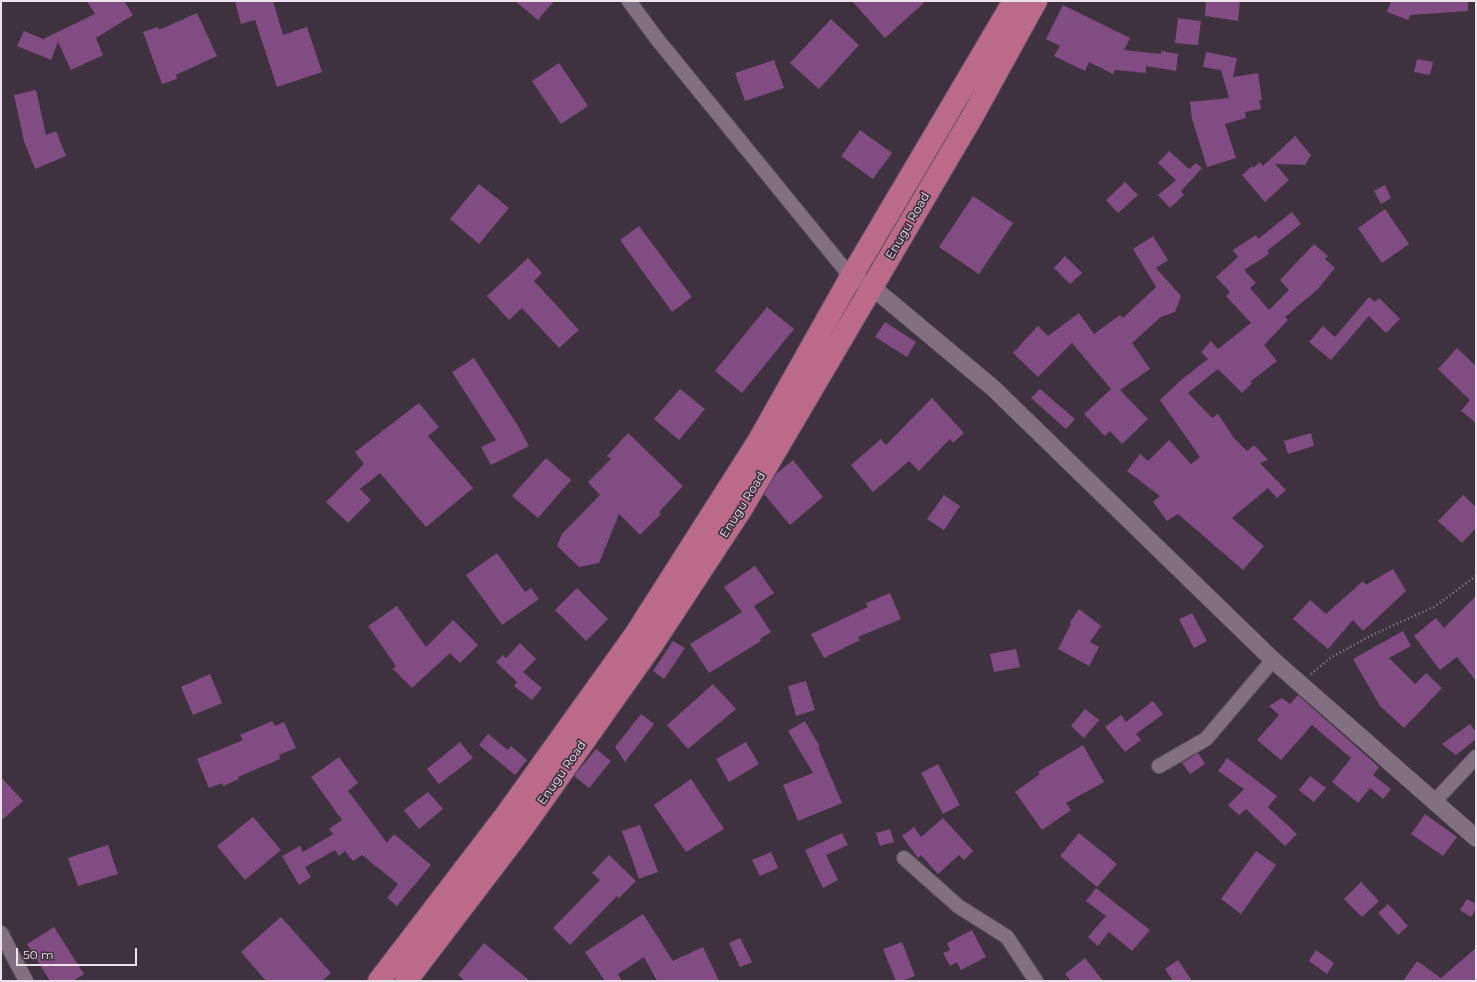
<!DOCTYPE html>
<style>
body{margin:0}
#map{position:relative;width:1477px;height:982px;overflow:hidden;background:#3f323f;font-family:Montserrat,sans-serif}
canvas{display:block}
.frame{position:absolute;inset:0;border:2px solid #ebe2ea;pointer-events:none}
.scale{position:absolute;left:16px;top:948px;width:121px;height:18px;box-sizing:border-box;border:2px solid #ebe2ea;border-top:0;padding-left:5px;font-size:12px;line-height:14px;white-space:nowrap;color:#ebe2ea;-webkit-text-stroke:3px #3f323f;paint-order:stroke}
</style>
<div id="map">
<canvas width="1477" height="982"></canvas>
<div class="frame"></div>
<div class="scale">50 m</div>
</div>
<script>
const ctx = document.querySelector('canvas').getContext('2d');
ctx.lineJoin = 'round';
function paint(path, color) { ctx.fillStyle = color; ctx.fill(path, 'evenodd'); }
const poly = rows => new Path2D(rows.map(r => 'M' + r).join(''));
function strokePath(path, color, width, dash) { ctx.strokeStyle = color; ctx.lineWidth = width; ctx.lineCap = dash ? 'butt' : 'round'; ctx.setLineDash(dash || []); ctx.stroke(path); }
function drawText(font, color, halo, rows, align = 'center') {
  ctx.font = font + ' Montserrat,sans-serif'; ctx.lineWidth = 3.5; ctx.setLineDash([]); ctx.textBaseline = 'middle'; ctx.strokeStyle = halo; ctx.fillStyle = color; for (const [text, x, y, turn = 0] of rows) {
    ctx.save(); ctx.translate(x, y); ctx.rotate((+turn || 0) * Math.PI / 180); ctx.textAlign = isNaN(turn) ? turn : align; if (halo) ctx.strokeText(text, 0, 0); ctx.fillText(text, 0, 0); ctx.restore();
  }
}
paint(poly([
 [87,1,124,1,133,15,96,38,103,55,71,70,58,42,51,60,17,46,24,31,43,39,95,14],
 [235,1,273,1,283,35,307,27,322,72,277,87,255,20,241,24],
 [515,1,554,1,538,20],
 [852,1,926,1,885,38],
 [1206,1,1240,1,1238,21,1205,16],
 [1391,1,1468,1,1468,11,1410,15,1408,20,1387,12],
 [1063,5,1130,38,1124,50,1161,54,1161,51,1178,54,1176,71,1146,66,1146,73,1115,70,1113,74,1089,62,1085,71,1054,56,1060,46,1046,39],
 [197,13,217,56,176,75,177,79,162,84,143,32,158,27,159,30],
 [1178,18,1201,21,1198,45,1175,43],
 [831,19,859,45,819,89,790,63],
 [1206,52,1237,58,1233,77,1258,73,1262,100,1259,100,1261,109,1245,112,1246,118,1225,124,1236,158,1207,167,1192,119,1190,102,1229,98,1221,70,1203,67],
 [1417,59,1433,62,1430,75,1414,72],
 [774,60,784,88,745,101,735,73],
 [559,63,588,106,561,124,532,81],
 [36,90,46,135,56,131,66,156,35,169,24,141,14,95],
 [860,130,892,153,873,179,841,156],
 [1295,136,1311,155,1305,165,1275,164,1289,180,1265,202,1242,175,1252,166,1253,168,1260,162,1263,166],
 [1169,151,1189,169,1196,163,1202,168,1181,191,1184,195,1170,208,1158,195,1176,180,1158,163],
 [1125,182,1138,195,1118,213,1106,200],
 [479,184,509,208,479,244,450,219],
 [1385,185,1391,198,1381,204,1374,191],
 [973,196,1013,223,979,274,939,247],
 [1385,209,1409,244,1382,263,1358,228],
 [1292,212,1301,224,1267,251,1269,254,1244,270,1256,283,1250,288,1269,310,1289,290,1280,280,1314,244,1328,256,1325,259,1335,268,1318,289,1285,317,1288,320,1264,345,1277,361,1250,382,1252,383,1242,393,1218,369,1188,393,1212,418,1218,414,1234,438,1247,451,1254,445,1268,460,1260,463,1286,490,1277,498,1268,488,1232,518,1264,546,1243,570,1178,514,1167,521,1153,502,1160,496,1127,471,1140,454,1148,461,1169,440,1191,464,1200,457,1160,400,1180,381,1208,359,1201,352,1211,341,1218,349,1251,323,1226,296,1230,292,1216,277,1238,257,1233,250,1256,235,1258,239],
 [639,226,692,297,672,312,620,240],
 [1153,236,1168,260,1156,268,1181,296,1175,312,1161,317,1132,343,1150,369,1120,390,1148,419,1122,444,1110,431,1105,436,1084,414,1111,389,1072,343,1038,377,1013,353,1038,326,1048,336,1079,313,1094,334,1120,315,1123,318,1156,287,1133,249],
 [1065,256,1082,273,1070,284,1054,268],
 [528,258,542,273,534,281,579,330,559,348,522,308,509,320,487,296],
 [1369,297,1375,302,1379,298,1400,319,1386,333,1369,316,1331,360,1309,342,1323,326,1335,337],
 [767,307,794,329,742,393,715,371],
 [885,322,916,342,907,357,875,337],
 [1457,348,1476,366,1476,423,1461,411,1470,400,1438,369],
 [474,358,518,426,529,446,491,465,481,447,496,440,452,372],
 [680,389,705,409,679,440,654,419],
 [1040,389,1075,419,1066,429,1031,398],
 [932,398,964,433,953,443,950,439,919,471,909,461,873,492,851,465,881,439,886,445],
 [419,403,439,427,428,436,473,488,426,527,380,473,360,489,371,500,348,523,326,502,364,464,355,452],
 [628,433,683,486,659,512,661,514,640,535,619,514,599,563,579,567,557,546,562,534,600,495,588,482,611,459,607,456],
 [1311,433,1314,446,1288,454,1284,441],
 [546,458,571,480,538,518,512,496],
 [793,460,823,497,790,525,764,494,776,474],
 [944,495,960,506,944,530,927,519],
 [1463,495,1476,507,1476,528,1462,543,1438,521],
 [497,553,525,592,531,588,539,599,502,625,466,575],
 [755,566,774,593,754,606,771,632,760,639,761,641,709,673,690,644,742,612,724,587],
 [1393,569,1406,591,1363,631,1353,620,1328,649,1293,619,1310,600,1326,614,1363,581,1366,585],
 [577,588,608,619,586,641,555,610],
 [890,593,901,619,858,637,860,640,824,658,811,634,868,607,866,603],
 [1476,596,1476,681,1457,657,1440,670,1414,636,1436,618,1444,628],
 [397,606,426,647,453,620,478,645,460,663,450,653,412,688,393,669,396,666,368,626],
 [1079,609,1101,626,1090,642,1099,647,1089,666,1058,649,1071,624,1070,622],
 [1192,613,1207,641,1194,648,1179,619],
 [1403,631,1411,646,1389,658,1415,684,1426,673,1442,688,1404,728,1380,706,1353,659],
 [673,641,685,648,664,679,653,671],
 [520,643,536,659,523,672,542,688,532,700,514,686,517,682,496,662,503,655,506,658],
 [1016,649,1020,667,994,672,990,654],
 [210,674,222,703,193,715,181,687],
 [806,681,815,710,796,716,788,686],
 [713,684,736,709,688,749,667,725],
 [1298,695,1379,767,1373,775,1391,789,1383,799,1370,788,1358,803,1332,782,1351,758,1312,725,1281,760,1257,740,1279,715,1269,706,1282,698,1290,704],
 [1153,701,1163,714,1136,734,1141,740,1125,752,1105,727,1121,715,1126,722],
 [1085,709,1099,720,1084,738,1071,726],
 [641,714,654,724,625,762,615,747],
 [272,721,275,726,284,722,296,748,279,755,280,759,238,777,239,779,223,786,222,783,209,788,197,759,243,740,240,735],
 [805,721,820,747,818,747,842,803,798,821,783,785,813,773,788,731],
 [1470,724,1476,732,1476,739,1456,755,1442,744],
 [488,734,508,750,511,746,527,760,515,775,479,745],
 [460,742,473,758,439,784,427,769],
 [746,742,759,764,729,782,716,759],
 [1083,745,1104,782,1066,803,1071,810,1042,830,1015,792,1040,774,1038,772],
 [596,749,611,761,589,788,574,776],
 [1198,753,1205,764,1190,774,1182,763],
 [339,757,358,783,348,791,387,843,394,834,431,865,397,906,387,898,398,884,362,855,353,861,345,851,339,856,335,850,305,867,311,877,299,885,282,856,300,846,303,852,333,834,329,829,342,820,311,777],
 [1227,758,1277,796,1268,807,1297,834,1285,846,1246,809,1239,815,1228,805,1244,789,1218,771],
 [938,764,960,805,943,814,921,773],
 [1310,776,1326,788,1314,802,1299,790],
 [1,777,23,801,1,821],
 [691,779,724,829,686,852,654,805],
 [428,792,443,809,419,829,404,810],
 [1425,814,1457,837,1443,856,1411,834],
 [253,817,281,850,245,880,217,846],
 [943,818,973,851,964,860,959,855,938,874,921,855,918,858,902,836,914,827,921,837],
 [640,825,658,872,639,879,622,831],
 [890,829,894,842,880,846,876,833],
 [842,833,848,845,826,855,838,880,823,888,805,850],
 [1079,833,1117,864,1097,887,1060,856],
 [108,845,118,874,78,886,68,858],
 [1256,851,1276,865,1241,914,1221,899],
 [771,852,778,868,760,876,752,860],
 [609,855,636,881,619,898,617,896,570,945,553,928,600,880,592,873],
 [1361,882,1379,901,1362,917,1344,899],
 [1096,888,1150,930,1132,951,1109,932,1098,946,1088,937,1106,916,1086,901],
 [1467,899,1476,904,1476,909,1471,917,1460,910],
 [1388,904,1408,926,1398,935,1378,913],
 [643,914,673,961,703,947,719,981,657,981,644,957,618,974,622,981,605,981,585,952],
 [281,917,331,973,322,981,266,981,241,952],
 [54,927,84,974,73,981,50,981,27,944],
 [972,930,986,957,961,970,957,962,950,966,943,953,950,950,947,943],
 [740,938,752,962,740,967,729,943],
 [902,942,915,976,902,981,896,981,883,949],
 [484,943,530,981,465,981,458,975],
 [1476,948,1476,981,1403,981,1417,961,1441,978],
 [1316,950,1334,963,1327,974,1309,961],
 [1085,958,1103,981,1071,981,1065,974],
 [1178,960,1192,981,1173,981,1165,969]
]), '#814c81');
const minor = poly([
 [629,1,657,39,851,277],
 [1159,766,1206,739,1273,660],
 [1434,802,1476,757],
 [904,858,958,906,1007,937,1036,981],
 [1,933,26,981]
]);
const tertiary = poly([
 [851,277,872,287,993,388,1273,660,1476,838]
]);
const primary = poly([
 [379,981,506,815,635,635,758,442,851,277,1014,1],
 [406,981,524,826,652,645,742,508,972,117,1036,1]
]);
strokePath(minor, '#5d515d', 16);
strokePath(tertiary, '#5d515d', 18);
strokePath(primary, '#5d515d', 24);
strokePath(poly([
 [1311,674,1330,658,1372,635,1434,607,1476,576]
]), '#918691', 2.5, [1, 3]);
strokePath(minor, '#817180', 14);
strokePath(tertiary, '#817180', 17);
strokePath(primary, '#bb6a8a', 22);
drawText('12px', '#ebe2ea', '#3f323f', [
 ["Enugu Road",908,226,-60],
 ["Enugu Road",743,505,-58],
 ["Enugu Road",562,773,-55]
]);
</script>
